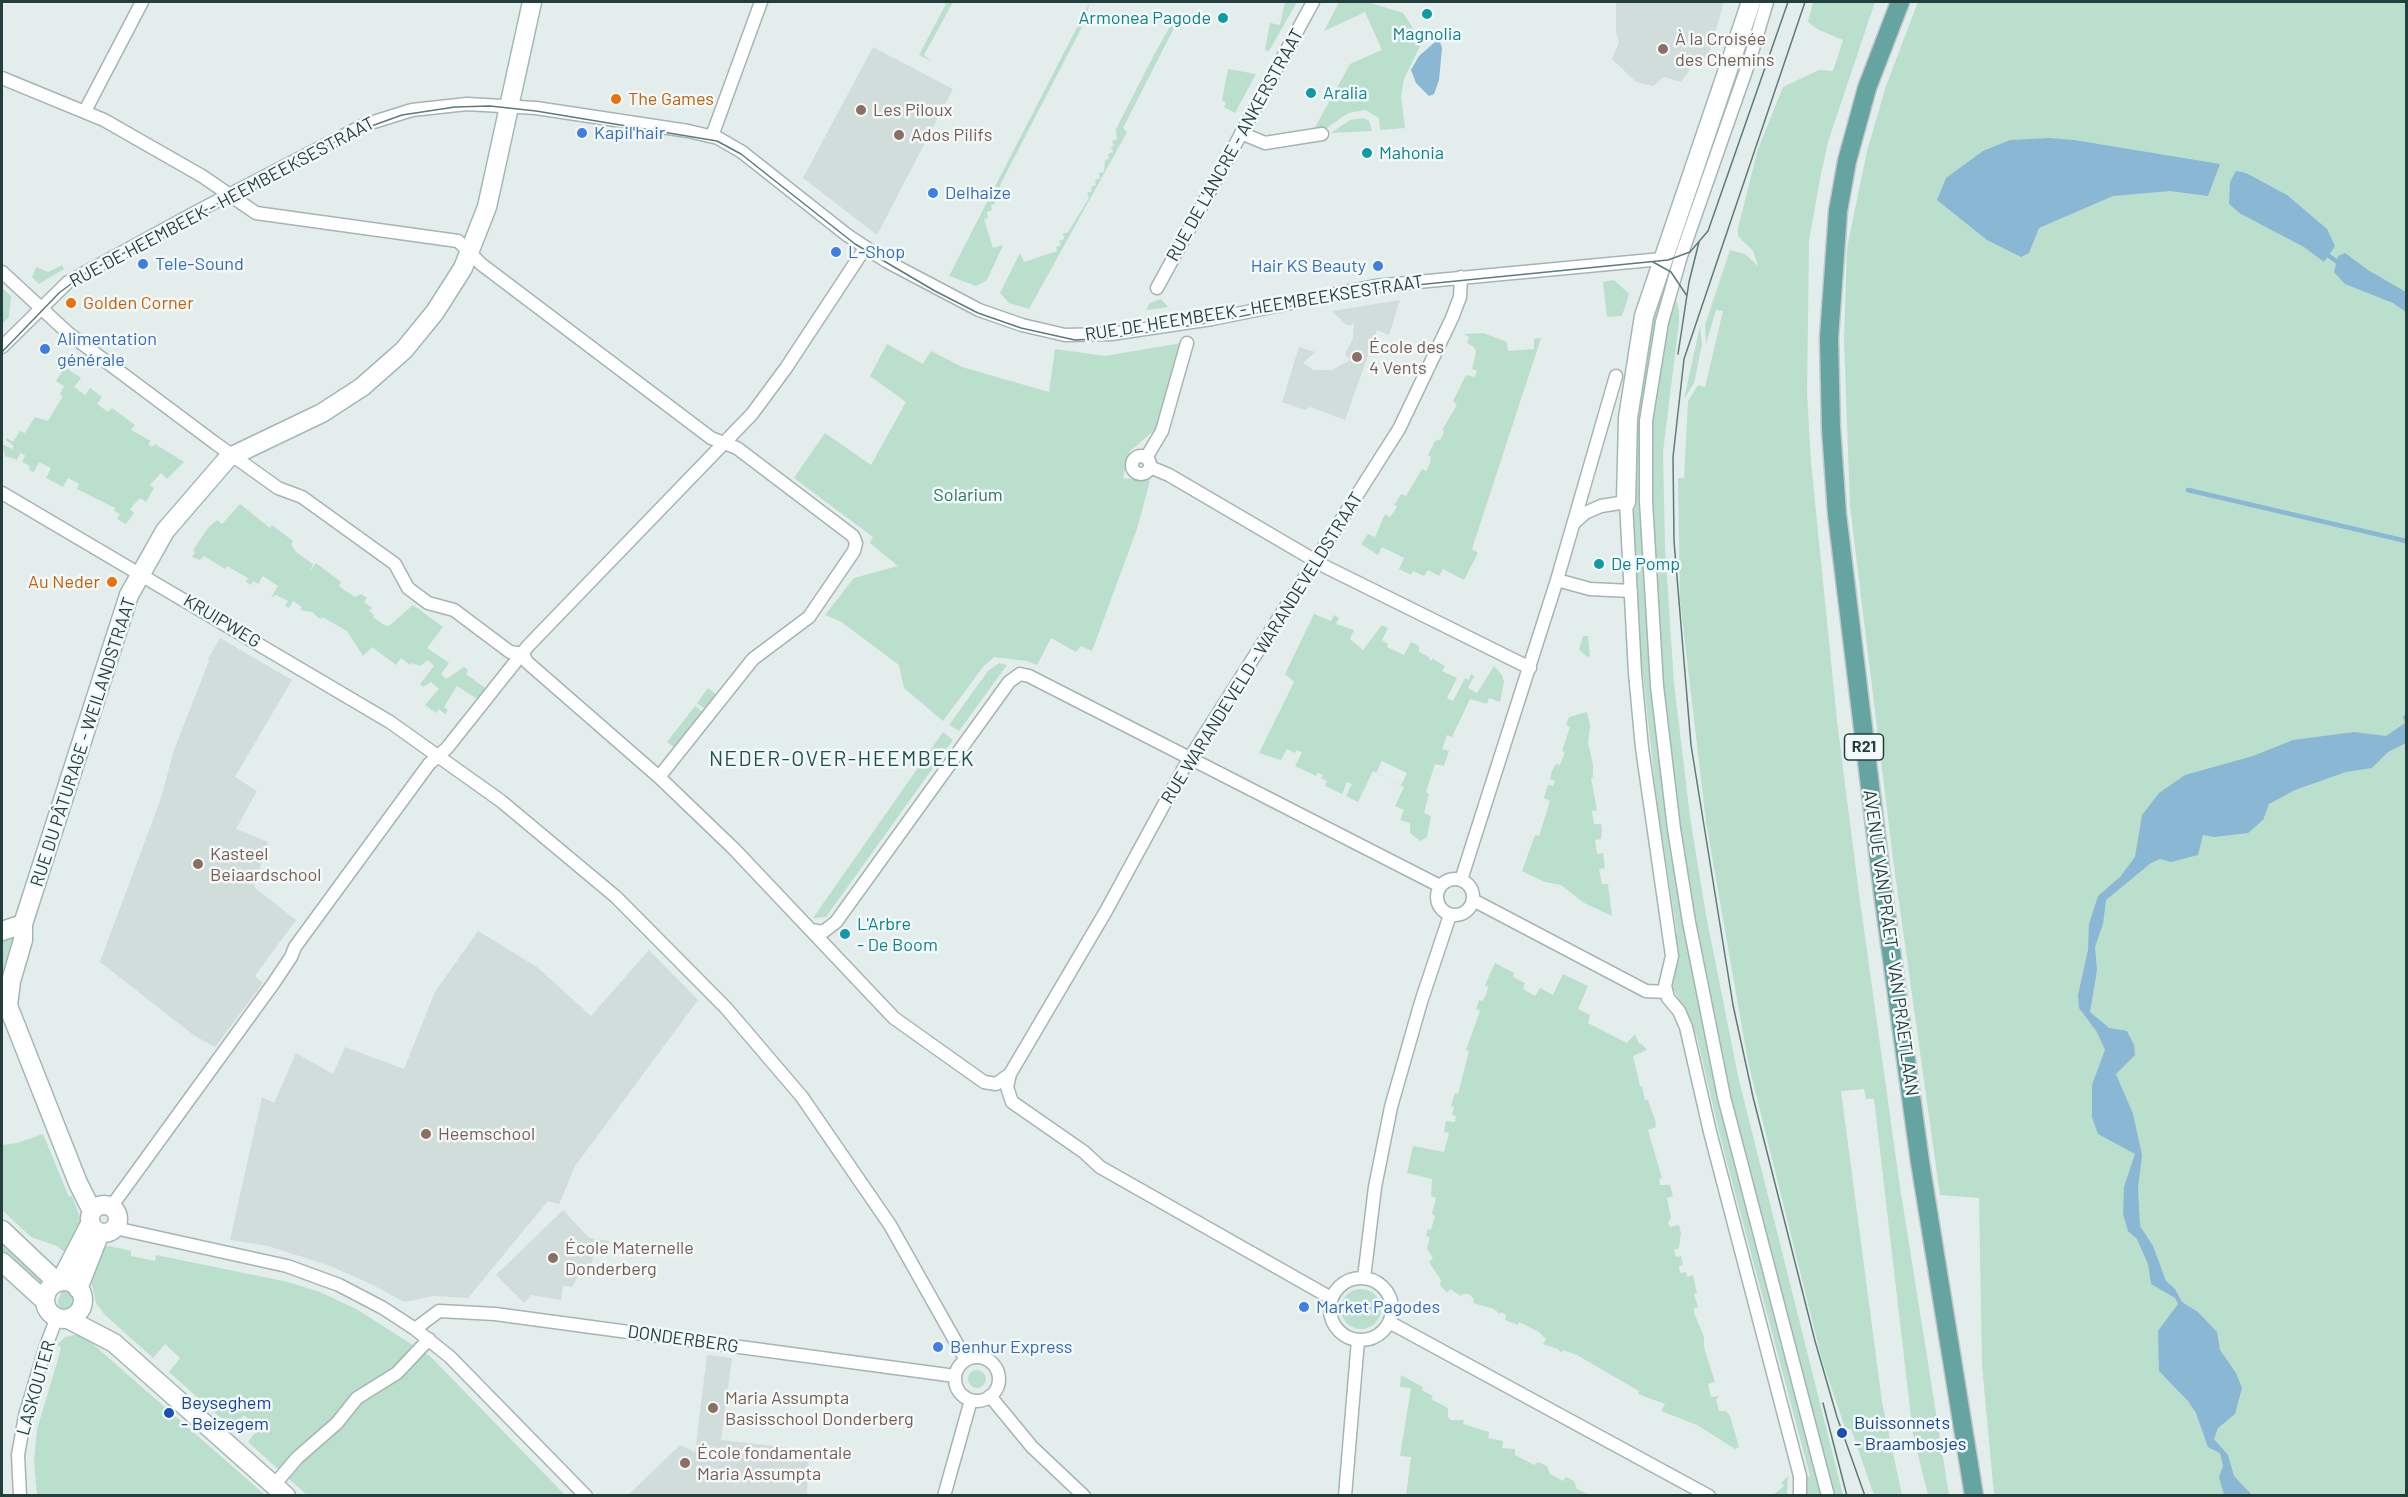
<!DOCTYPE html>
<meta charset="utf-8">
<style>
body{margin:0}
#map{position:relative;width:2408px;height:1497px;overflow:hidden;background:#e3edeb;font-family:Barlow,sans-serif}
canvas{display:block}
.frame{position:absolute;inset:0;border:3px solid #223f3e;pointer-events:none}
</style>
<div id="map">
<canvas width="2408" height="1497"></canvas>
<div class="frame"></div>
</div>
<script>
const ctx = document.querySelector('canvas').getContext('2d');
ctx.lineJoin = 'round';
function paint(path, color) { ctx.fillStyle = color; ctx.fill(path, 'evenodd'); }
const poly = rows => new Path2D(rows.map(r => 'M' + r).join(''));
function strokePath(path, color, width, dash) { ctx.strokeStyle = color; ctx.lineWidth = width; ctx.lineCap = dash ? 'butt' : 'round'; ctx.setLineDash(dash || []); ctx.stroke(path); }
function drawText(font, color, halo, rows, align = 'center') {
  ctx.font = font + ' Barlow,sans-serif'; ctx.lineWidth = 5; ctx.setLineDash([]); ctx.textBaseline = 'middle'; ctx.strokeStyle = halo; ctx.fillStyle = color; for (const [text, x, y, turn = 0] of rows) {
    ctx.save(); ctx.translate(x, y); ctx.rotate((+turn || 0) * Math.PI / 180); ctx.textAlign = isNaN(turn) ? turn : align; if (halo) ctx.strokeText(text, 0, 0); ctx.fillText(text, 0, 0); ctx.restore();
  }
}
paint(poly([
 [1616,2,1724,2,1708,57,1696,61,1681,82,1664,77,1653,86,1636,82,1612,59,1619,42,1616,33],
 [873,47,953,89,877,235,803,178],
 [1400,300,1389,335,1377,330,1345,420,1310,407,1305,410,1282,402,1299,347,1315,352,1303,363,1314,370,1332,370,1350,360,1345,354,1353,338,1354,323,1350,326,1345,324,1332,311],
 [220,638,292,680,235,777,257,791,236,829,268,842,254,887,296,920,255,976,263,983,215,1047,195,1036,100,962,161,798,174,750,209,661,208,659],
 [478,931,537,967,591,1016,649,950,698,1000,575,1166,559,1204,548,1201,468,1298,434,1296,404,1302,373,1285,330,1266,268,1246,230,1240,262,1097,274,1103,296,1053,333,1074,345,1047,404,1069,435,992],
 [563,1210,589,1238,609,1241,607,1252,593,1256,590,1278,578,1276,572,1287,563,1286,561,1300,531,1295,524,1303,496,1275],
 [707,1355,732,1358,721,1440,809,1450,807,1495,628,1495,680,1445,695,1452]
]), '#d1ddda');
paint(poly([
 [942,2,953,2,924,55,931,61,919,55,946,4],
 [1090,2,1084,23,1000,185,1002,190,997,192,999,197,994,199,995,204,991,205,992,210,987,212,988,218,984,219,993,248,1003,245,987,280,976,286,949,276],
 [1285,2,1297,2,1269,51,1265,50,1270,23,1280,25],
 [1339,2,1368,2,1403,13,1422,42,1404,79,1401,96,1405,128,1380,130,1379,118,1365,110,1348,113,1324,130,1313,131,1350,64,1382,50,1365,12,1324,31],
 [1813,2,1875,2,1828,142,1820,179,1809,241,1807,393,1811,462,1837,721,1859,894,1900,1187,1949,1495,1928,1495,1913,1434,1874,1099,1866,1099,1864,1089,1841,1091,1882,1402,1902,1495,1874,1495,1851,1429,1845,1428,1822,1360,1748,1062,1706,822,1680,600,1678,478,1684,478,1688,401,1698,385,1705,387,1723,311,1716,310,1706,344,1705,325,1730,250,1745,254,1758,266,1753,251,1738,236,1738,228,1758,149,1783,87,1819,70,1833,71,1843,40,1819,30,1808,22],
 [1918,2,2406,2,2406,1495,1994,1495,1982,1365,1979,1198,1940,1195,1893,859,1850,506,1844,340,1847,248,1867,151,1886,86],
 [1176,24,1123,128,1127,132,1029,309,1009,303,1000,293,1020,253,1024,262,1057,251,1056,247,1061,245,1059,241,1064,239,1063,234,1068,232,1089,198,1087,193,1092,191,1091,187,1096,185,1095,180,1100,178,1099,173,1104,172,1105,160,1109,159,1108,154,1113,152,1111,147,1114,146,1112,141,1117,139,1116,129,1155,53,1169,28],
 [1749,29,1752,30,1745,52,1685,226,1681,224],
 [1228,69,1256,74,1235,113,1224,107,1226,103,1222,100],
 [1364,118,1369,121,1372,131,1331,133,1350,120],
 [62,265,64,269,39,284,32,277,36,267,48,272],
 [1614,280,1629,294,1622,316,1607,317,1603,282],
 [2,288,11,296,9,317,2,324],
 [1674,292,1679,310,1679,322,1663,452,1665,548,1674,683,1690,817,1706,915,1738,1076,1843,1495,1833,1495,1726,1082,1682,853,1661,675,1653,571,1650,443,1654,394],
 [1658,296,1662,297,1642,420,1677,881,1823,1495,1804,1495,1805,1478,1810,1476,1721,1140,1696,1033,1691,1034,1687,1014,1672,987,1673,938,1677,933,1657,803,1643,675,1638,675,1633,501,1633,449,1650,325],
 [1161,299,1168,307,1146,310,1150,303],
 [1700,326,1702,344,1694,383,1684,399],
 [1483,333,1507,342,1508,351,1534,349,1534,339,1541,338,1472,549,1478,553,1464,580,1443,569,1439,576,1428,570,1424,576,1413,571,1411,575,1399,569,1404,558,1382,547,1378,555,1361,544,1368,534,1375,537,1385,514,1390,517,1397,507,1391,501,1395,504,1401,494,1406,496,1422,469,1426,471,1430,463,1431,457,1428,455,1435,441,1441,439,1444,432,1442,430,1457,405,1453,401,1466,375,1474,377,1477,371,1472,369,1476,352,1474,347,1467,343,1469,337,1463,334],
 [1182,343,1158,427,1129,452,1123,478,1150,481,1137,529,1092,651,1081,646,1076,652,1051,638,1037,665,1027,661,994,657,983,667,943,721,904,688,899,665,840,621,825,615,854,578,898,566,870,543,873,537,794,478,825,433,871,465,906,402,870,376,887,344,923,364,931,351,962,367,1049,392,1055,349,1105,356],
 [65,367,81,378,74,387,85,395,90,388,102,397,97,404,108,412,112,408,135,425,131,430,151,441,148,444,152,447,155,444,184,462,167,479,161,473,150,485,154,488,146,502,140,498,130,509,134,513,126,524,117,519,120,514,114,511,115,508,77,489,79,484,68,478,63,487,46,478,51,468,39,462,34,472,29,470,30,466,22,462,25,455,20,453,17,460,5,456,2,444,12,449,14,446,6,440,7,438,13,442,20,431,25,433,35,417,48,421,63,396,60,394,64,386,56,381],
 [240,504,266,525,270,528,272,525,293,541,291,544,296,552,313,564,310,571,316,563,341,582,339,586,344,590,355,597,361,594,367,598,364,602,372,608,369,611,374,615,373,617,384,625,389,626,413,605,443,627,427,648,449,663,441,674,446,679,464,667,468,670,466,674,485,688,477,699,457,686,444,707,448,710,445,714,439,709,436,713,425,705,439,689,431,682,423,687,420,684,434,666,428,660,420,666,412,663,410,665,401,658,396,665,372,647,363,656,347,631,322,617,320,619,312,612,300,610,302,607,293,601,289,608,285,606,288,601,276,595,271,598,278,586,263,576,258,584,253,581,251,585,246,582,248,578,227,566,225,569,204,556,200,560,192,557,195,552,193,550,208,528,217,520,222,524],
 [1314,614,1331,621,1334,615,1339,618,1336,624,1354,630,1350,639,1363,650,1382,625,1388,628,1382,640,1388,644,1387,647,1404,655,1411,642,1419,646,1419,652,1429,657,1430,661,1433,659,1445,666,1442,671,1457,678,1447,698,1453,701,1465,678,1469,680,1471,674,1474,676,1468,688,1477,693,1494,666,1502,675,1504,682,1500,702,1489,698,1487,704,1470,699,1452,737,1447,735,1442,749,1449,751,1444,766,1435,764,1426,792,1429,794,1424,813,1431,816,1427,837,1420,841,1410,833,1410,823,1400,820,1404,810,1395,806,1404,787,1373,771,1358,802,1346,796,1352,784,1347,782,1342,794,1325,786,1327,781,1321,778,1323,775,1318,773,1316,776,1295,766,1302,753,1297,750,1295,753,1287,749,1281,760,1259,753,1294,682,1285,674],
 [1382,761,1407,773,1401,785,1376,773],
 [1583,636,1588,636,1590,656,1587,657,1579,649],
 [999,663,1007,665,959,731,949,725,988,671],
 [708,688,717,695,705,709,697,703],
 [695,706,703,712,675,748,667,742],
 [1587,712,1590,725,1588,743,1593,764,1593,777,1591,778,1597,810,1592,811,1594,824,1601,824,1602,831,1601,839,1595,840,1597,854,1603,853,1605,868,1599,869,1602,884,1608,884,1612,916,1584,903,1561,885,1545,882,1522,871,1535,835,1539,836,1550,801,1544,798,1548,785,1553,786,1555,781,1550,779,1552,771,1556,764,1560,765,1565,752,1562,751,1570,727,1566,725,1569,717],
 [943,732,953,740,826,917,813,918],
 [14,936,17,941,5,976,2,976,2,939],
 [1495,963,1514,973,1513,977,1525,983,1523,989,1535,996,1540,988,1553,995,1563,974,1588,986,1578,1009,1590,1015,1588,1023,1627,1043,1635,1034,1639,1044,1641,1043,1647,1050,1633,1056,1640,1086,1642,1086,1645,1100,1648,1100,1655,1120,1656,1127,1648,1130,1662,1178,1659,1179,1660,1185,1670,1185,1673,1196,1667,1198,1671,1218,1668,1223,1670,1227,1679,1225,1681,1233,1679,1248,1674,1250,1676,1257,1681,1256,1683,1265,1679,1266,1680,1273,1686,1272,1687,1277,1693,1275,1697,1293,1694,1294,1698,1307,1694,1308,1694,1313,1704,1337,1704,1347,1715,1382,1708,1384,1711,1397,1719,1396,1716,1400,1719,1411,1726,1411,1730,1416,1739,1447,1735,1449,1697,1425,1661,1411,1665,1404,1638,1394,1639,1391,1601,1369,1577,1355,1563,1350,1561,1353,1558,1349,1543,1344,1546,1339,1539,1332,1519,1322,1518,1325,1505,1320,1506,1315,1501,1312,1500,1314,1494,1309,1473,1303,1474,1299,1469,1294,1462,1294,1461,1296,1450,1289,1447,1293,1440,1285,1441,1280,1429,1262,1433,1258,1427,1249,1430,1237,1426,1236,1428,1229,1431,1230,1435,1216,1432,1214,1436,1198,1431,1196,1432,1179,1407,1173,1413,1146,1444,1152,1449,1133,1444,1132,1446,1121,1455,1122,1456,1116,1452,1115,1454,1107,1451,1106,1455,1093,1458,1094,1469,1051,1466,1050,1480,1011,1476,1009,1479,1000,1482,1001,1486,995,1488,987,1485,985],
 [43,1134,69,1197,72,1196,80,1217,80,1226,67,1254,57,1246,31,1237,2,1210,2,1145,17,1143],
 [2,1237,46,1284,41,1290,2,1255],
 [109,1246,131,1251,131,1256,155,1261,156,1255,288,1282,320,1292,358,1310,430,1356,565,1495,307,1495,248,1442,259,1428,244,1415,232,1428,169,1372,180,1358,165,1344,153,1358,105,1315,96,1303,90,1276,103,1247],
 '1341 1309a20 20 0 1 1 40 0a20 20 0 1 1-40 0Z',
 [62,1291,69,1291,77,1301,74,1315,63,1313,59,1308,58,1300],
 [78,1334,86,1338,265,1495,37,1496,34,1462,37,1429,59,1356,61,1347,57,1345,65,1337],
 '968 1379a9 9 0 1 1 18 0a9 9 0 1 1-18 0Z',
 [1401,1375,1423,1387,1422,1390,1433,1396,1431,1399,1448,1408,1448,1417,1451,1420,1464,1420,1463,1424,1489,1432,1488,1438,1503,1441,1502,1448,1515,1449,1515,1455,1534,1465,1538,1462,1547,1466,1550,1474,1563,1481,1566,1477,1574,1481,1577,1489,1590,1495,1406,1495,1411,1457,1400,1456,1411,1388,1400,1387],
 [1788,1476,1787,1495,1773,1495,1784,1486,1781,1483]
]), '#bbdfcd');
paint(poly([
 [1435,42,1440,42,1442,48,1439,80,1434,94,1429,96,1416,83,1411,70,1419,56],
 [2050,138,2074,140,2220,164,2208,196,2170,191,2113,196,2039,228,2029,253,2021,257,1987,240,1937,200,1946,178,1983,151,2010,140],
 [2236,171,2246,173,2287,195,2327,229,2335,246,2324,262,2304,247,2241,214,2229,204,2230,182],
 [2345,253,2368,270,2406,292,2406,312,2393,303,2345,284,2334,272,2338,256],
 [2406,713,2406,743,2388,752,2372,768,2346,772,2295,790,2269,804,2263,820,2248,833,2214,837,2203,835,2198,855,2171,862,2160,859,2151,863,2106,900,2103,924,2095,947,2097,970,2090,1012,2109,1028,2127,1031,2134,1045,2135,1055,2116,1074,2133,1114,2142,1155,2138,1188,2140,1226,2153,1246,2166,1281,2175,1289,2182,1302,2198,1312,2217,1332,2220,1350,2236,1373,2242,1388,2235,1414,2218,1428,2214,1439,2228,1455,2234,1476,2252,1495,2224,1495,2219,1477,2223,1466,2220,1453,2208,1447,2196,1413,2188,1401,2159,1371,2158,1331,2178,1304,2175,1298,2151,1284,2148,1264,2137,1239,2128,1231,2123,1214,2124,1187,2135,1154,2098,1134,2092,1117,2092,1085,2105,1050,2097,1032,2079,1008,2078,995,2088,950,2089,924,2098,896,2120,877,2135,857,2142,815,2159,793,2185,775,2253,756,2293,740,2354,732,2386,736,2405,723,2403,717]
]), '#89b7d4');
strokePath(poly([
 [2325,253,2340,264],
 [2188,490,2406,541]
]), '#89b7d4', 4.5);
const street = poly([
 [1767,2,1749,62,1681,256,1662,322,1646,421,1646,501,1657,686,1674,829,1689,922,1724,1097,1828,1496],
 [2,78,104,120,202,176,256,213,458,241,481,264,711,438,737,448,853,536,856,543,854,551,809,617,753,659,659,777],
 [85,111,142,2],
 [1241,133,1265,143,1322,134],
 [712,136,761,2],
 [2,272,68,333,215,443,278,488,302,497,395,564,408,588,428,603,454,610,510,652,523,654],
 [1157,288,1313,2],
 [2,347,68,282,198,211,364,125,412,110,467,104,536,108,688,131,718,138,742,152,847,235,886,261,979,310,1022,325,1065,335,1111,334,1212,319,1375,286,1662,259],
 '1132 465a9 9 0 1 1 18 0a9 9 0 1 1-18 0Z',
 [1146,458,1162,431,1187,343],
 [1150,467,1169,475,1326,567,1530,668],
 [2,493,390,722,501,801,616,897,726,1008,802,1097,890,1225,966,1360],
 [1574,523,1585,513,1601,506,1626,502,1635,673,1642,748,1672,956,1665,986,1668,998,1679,1011,1686,1027,1710,1132,1800,1476,1800,1496],
 [1557,580,1590,589,1631,591],
 [523,654,527,662,659,777,734,849,894,1018,984,1082,996,1084,1010,1074],
 '1437 897a18 18 0 1 1 36 0a18 18 0 1 1-36 0Z',
 [1461,880,1557,580,1616,376],
 [1473,900,1646,991,1666,992],
 [811,930,823,932,836,922,1009,682,1020,674,1029,676,1440,886],
 [111,1207,273,984,291,957,295,947,429,764,447,748,528,646,752,414,786,368,865,248],
 [115,1228,287,1266,339,1285,383,1308,415,1329,450,1357,586,1496],
 '1330 1309a31 31 0 1 1 62 0a31 31 0 1 1-62 0Z',
 [1364,1278,1375,1187,1391,1107,1421,1002,1450,915],
 [1331,1298,1100,1167,1084,1152,1012,1102,1007,1087,1010,1074,1106,911,1186,764,1399,429,1452,318,1460,297,1461,277],
 [1389,1322,1709,1496],
 [415,1329,439,1311,495,1314,955,1376],
 '955 1379a22 22 0 1 1 44 0a22 22 0 1 1-44 0Z',
 [990,1396,1032,1447,1084,1496],
 [274,1485,297,1458,337,1423,357,1398,397,1373,429,1339],
 [20,1496,18,1455,25,1416,46,1346,57,1317],
 [944,1496,971,1400],
 [1345,1496,1358,1340]
]);
const secondary = poly([
 [1626,502,1628,418,1644,316,1751,2],
 [2,931,23,924],
 [3,993,78,1183,92,1211],
 [8,1005,11,981,23,940,23,924,129,595,165,531,228,458,322,413,362,387,404,350,435,312,463,268,487,207,532,2],
 '90 1219a14 14 0 1 1 28 0a14 14 0 1 1-28 0Z',
 [2,1230,57,1282],
 [2,1262,45,1301],
 '45 1300a19 19 0 1 1 38 0a19 19 0 1 1-38 0Z',
 [60,1282,90,1224],
 [78,1289,100,1233],
 [68,1319,114,1343,286,1496]
]);
const primary = poly([
 [1900,2,1867,88,1847,161,1838,211,1829,338,1831,428,1837,514,1883,893,1920,1162,1974,1496]
]);
strokePath(street, '#a5b5b4', 15);
strokePath(secondary, '#a1b9b6', 21);
strokePath(primary, '#c1c9c9', 21);
strokePath(street, '#fff', 12);
strokePath(secondary, '#fff', 18);
strokePath(primary, '#66a4a2', 18);
strokePath(poly([
 [1805,2,1684,359,1673,457,1674,541,1691,745,1733,1005,1753,1097,1815,1341,1837,1417,1865,1496],
 [1653,262,1671,272,1687,296],
 [2,352,59,293,84,274,352,133,402,115,455,107,490,106,536,111,717,141,741,154,855,244,935,291,978,313,1021,328,1075,340,1111,338,1213,322,1376,289,1668,260,1690,252,1708,231,1788,2],
 [1678,354,1689,282,1699,242],
 [1823,1403,1847,1496]
]), '#5c7b79', 1.5);
for (const [x, y, r, color] of [
 [1427,14,6,"#0f9aa8"],
 [1223,18,6,"#0f9aa8"],
 [1663,49,6,"#8d6e63"],
 [1311,93,6,"#0f9aa8"],
 [616,99,6,"#e8710a"],
 [861,110,6,"#8d6e63"],
 [582,133,6,"#3f7fe0"],
 [899,135,6,"#8d6e63"],
 [1367,153,6,"#0f9aa8"],
 [933,193,6,"#3f7fe0"],
 [836,252,6,"#3f7fe0"],
 [143,264,6,"#3f7fe0"],
 [1378,266,6,"#3f7fe0"],
 [71,303,6,"#e8710a"],
 [45,349,6,"#3f7fe0"],
 [1357,357,6,"#8d6e63"],
 [1599,564,6,"#0f9aa8"],
 [112,582,6,"#e8710a"],
 [198,864,6,"#8d6e63"],
 [845,934,6,"#0f9aa8"],
 [426,1134,6,"#8d6e63"],
 [553,1258,6,"#8d6e63"],
 [1304,1307,6,"#3f7fe0"],
 [938,1347,6,"#3f7fe0"],
 [713,1408,6,"#8d6e63"],
 [169,1413,6,"#1a4fb4"],
 [1842,1433,6,"#1a4fb4"],
 [685,1463,6,"#8d6e63"]
]) { const dot = new Path2D(); dot.arc(x, y, r, 0, 2 * Math.PI); ctx.fillStyle = color; ctx.fill(dot); strokePath(dot, '#f3f9f8', 2); }
for (const [x, y, w] of [
 [1864,747,39]
]) { const box = new Path2D(); box.roundRect(x - w / 2, y - 13, w, 26, 4.5); ctx.fillStyle = '#f3f9f8'; ctx.fill(box); strokePath(box, '#223f3e', 1.5); }
drawText('bold 16px', '#223f3e', null, [
 ["R21",1864,747]
]);
drawText('18px', '#0d838f', '#f3f9f8', [
 ["Armonea Pagode",1211,18,"right"],
 ["Magnolia",1427,34,"center"],
 ["Aralia",1323,93],
 ["Mahonia",1379,153],
 ["De Pomp",1611,564],
 ["L'Arbre",857,924],
 ["- De Boom",857,945]
], 'left');
drawText('18px', '#785e54', '#f3f9f8', [
 ["À la Croisée",1675,39],
 ["des Chemins",1675,60],
 ["Les Piloux",873,110],
 ["Ados Pilifs",911,135],
 ["École des",1369,347],
 ["4 Vents",1369,368],
 ["Kasteel",210,854],
 ["Beiaardschool",210,875],
 ["Heemschool",438,1134],
 ["École Maternelle",565,1248],
 ["Donderberg",565,1269],
 ["Maria Assumpta",725,1398],
 ["Basisschool Donderberg",725,1419],
 ["École fondamentale",697,1453],
 ["Maria Assumpta",697,1474]
], 'left');
drawText('18px', '#c56008', '#f3f9f8', [
 ["The Games",628,99],
 ["Golden Corner",83,303],
 ["Au Neder",100,582,"right"]
], 'left');
drawText('18px', '#366cbe', '#f3f9f8', [
 ["Kapil'hair",594,133],
 ["Delhaize",945,193],
 ["L-Shop",848,252],
 ["Tele-Sound",155,264],
 ["Hair KS Beauty",1366,266,"right"],
 ["Alimentation",57,339],
 ["générale",57,360],
 ["Market Pagodes",1316,1307],
 ["Benhur Express",950,1347]
], 'left');
drawText('18px', '#223f3e', '#f3f9f8', [
 ["RUE DE L'ANCRE - ANKERSTRAAT",1235,145,-61],
 ["RUE DE HEEMBEEK - HEEMBEEKSESTRAAT",222,202,-28],
 ["RUE DE HEEMBEEK - HEEMBEEKSESTRAAT",1254,308,-9],
 ["KRUIPWEG",222,621,31],
 ["RUE WARANDEVELD - WARANDEVELDSTRAAT",1262,648,-58],
 ["RUE DU PÂTURAGE - WEILANDSTRAAT",83,742,-72],
 ["AVENUE VAN PRAET - VAN PRAETLAAN",1891,943,82],
 ["DONDERBERG",683,1339,8],
 ["LASKOUTER",36,1388,-74]
]);
drawText('18px', '#2a775a', '#f3f9f8', [
 ["Solarium",968,495]
]);
drawText('18px', '#164399', '#f3f9f8', [
 ["Beyseghem",181,1403],
 ["- Beizegem",181,1424],
 ["Buissonnets",1854,1423],
 ["- Braambosjes",1854,1444]
], 'left');
ctx.letterSpacing = '1.5px';
drawText('21px', '#1d5251', '#f3f9f8', [
 ["NEDER-OVER-HEEMBEEK",842,759]
]);
ctx.letterSpacing = '0px';
</script>
